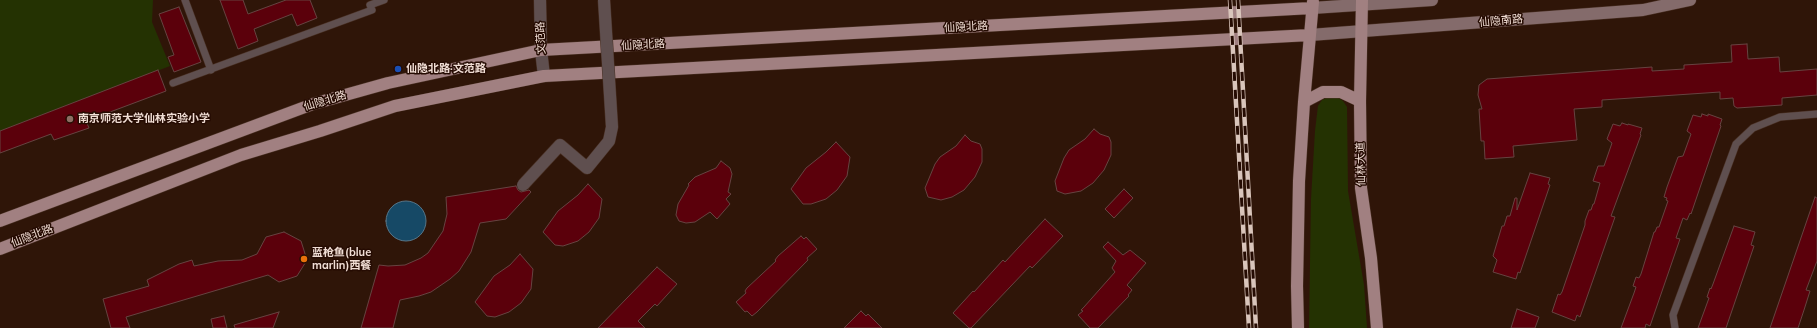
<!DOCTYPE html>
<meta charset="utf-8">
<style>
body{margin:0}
canvas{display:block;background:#2f1508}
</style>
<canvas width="1817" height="328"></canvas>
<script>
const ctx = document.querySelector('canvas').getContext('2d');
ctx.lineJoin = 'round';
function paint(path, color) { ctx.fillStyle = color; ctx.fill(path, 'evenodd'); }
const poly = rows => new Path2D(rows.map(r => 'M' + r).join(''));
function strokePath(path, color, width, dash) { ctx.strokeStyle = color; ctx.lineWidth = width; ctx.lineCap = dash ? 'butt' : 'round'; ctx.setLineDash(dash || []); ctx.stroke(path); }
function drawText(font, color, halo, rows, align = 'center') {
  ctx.font = font + ' Mulish,"Noto Sans SC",sans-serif'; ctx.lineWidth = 3; ctx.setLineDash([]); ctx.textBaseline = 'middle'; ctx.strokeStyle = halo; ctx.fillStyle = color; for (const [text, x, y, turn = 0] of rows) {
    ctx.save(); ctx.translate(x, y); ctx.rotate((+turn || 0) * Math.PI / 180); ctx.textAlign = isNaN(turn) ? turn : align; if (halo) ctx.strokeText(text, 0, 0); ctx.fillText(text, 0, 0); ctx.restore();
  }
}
paint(poly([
 [0,0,153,0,152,22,170,66,0,131],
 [1330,96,1337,97,1343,101,1347,107,1348,191,1364,285,1367,328,1309,328,1311,199,1315,131,1318,106,1322,100]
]), '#243202');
const water = poly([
 '386 221a20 20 0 1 1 40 0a20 20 0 1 1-40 0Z'
]);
paint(water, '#164966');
strokePath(water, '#577587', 1);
const building = poly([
 [220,0,243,0,248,14,286,0,310,0,317,18,297,26,292,14,254,29,258,41,238,49,220,0],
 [179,7,201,62,174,72,168,57,174,55,159,14,179,7],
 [1747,44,1748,59,1779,57,1780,72,1817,69,1817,95,1782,98,1782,105,1737,108,1734,106,1733,98,1720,99,1720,92,1602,100,1602,107,1574,109,1577,140,1513,146,1514,157,1485,159,1484,141,1481,141,1479,109,1482,109,1478,95,1479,85,1487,79,1652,67,1652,71,1684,69,1684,65,1732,62,1731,45,1747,44],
 [158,70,166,91,86,121,89,128,54,140,51,134,0,153,0,131,158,70],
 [1702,114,1708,116,1708,114,1722,119,1720,125,1721,126,1691,214,1690,213,1687,220,1683,218,1676,238,1680,239,1650,326,1646,324,1645,328,1621,328,1634,293,1636,287,1633,286,1636,277,1639,278,1641,274,1654,232,1655,232,1657,227,1659,227,1668,201,1666,200,1667,198,1664,197,1667,187,1678,157,1683,156,1691,134,1687,131,1693,115,1701,117,1702,114],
 [1622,123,1628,125,1628,124,1642,128,1640,134,1641,135,1611,216,1615,217,1580,317,1577,315,1575,321,1552,312,1558,294,1560,295,1562,292,1585,225,1585,221,1589,210,1591,210,1593,204,1594,204,1600,183,1593,181,1598,166,1604,166,1612,143,1607,139,1613,124,1620,126,1622,123],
 [1094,129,1100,134,1109,137,1111,142,1111,155,1104,170,1093,183,1081,191,1065,194,1057,191,1055,181,1064,158,1069,150,1085,139,1094,129],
 [965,135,971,141,980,144,982,149,982,162,975,177,964,190,952,197,941,200,928,197,925,188,935,164,940,157,956,146,965,135],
 [836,142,850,157,847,176,837,190,826,199,811,204,803,204,791,189,806,168,826,152,836,142],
 [721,161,730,168,732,174,728,192,731,194,726,199,730,204,717,219,710,212,695,222,686,223,679,221,676,215,678,204,689,185,688,184,695,177,716,168,721,161],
 [1530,173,1550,178,1548,184,1550,185,1520,273,1518,272,1516,279,1493,272,1497,260,1493,256,1502,226,1504,226,1507,216,1510,216,1515,198,1517,198,1517,210,1530,173],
 [588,184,602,199,599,218,589,232,578,241,563,246,555,245,543,232,558,211,578,195,588,184],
 [516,186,518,190,521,192,529,190,531,192,506,219,480,223,471,252,459,271,450,279,431,292,419,296,400,300,393,328,361,328,379,265,388,266,405,265,421,258,428,253,443,231,447,214,446,197,516,186],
 [1124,189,1133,198,1114,218,1105,209,1124,189],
 [1815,197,1817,198,1817,261,1806,290,1810,291,1804,310,1798,328,1770,328,1815,197],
 [1045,219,1063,236,1032,268,1030,266,971,328,969,328,953,313,973,291,974,292,1003,260,1005,262,1045,219],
 [1734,226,1755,232,1751,245,1754,246,1726,328,1698,328,1709,298,1707,297,1710,288,1711,289,1713,284,1734,226],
 [284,232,301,241,307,260,297,276,279,282,268,275,126,317,130,328,111,328,103,299,149,286,147,280,179,264,192,260,194,266,218,261,242,260,257,254,266,237,284,232],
 [801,236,804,239,806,237,817,249,807,258,808,260,757,312,752,316,747,311,745,312,736,302,746,293,745,291,747,288,776,261,775,260,778,256,801,236],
 [1108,242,1123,255,1130,250,1146,263,1127,285,1132,290,1128,295,1129,296,1098,328,1090,328,1078,315,1083,311,1081,310,1084,307,1115,272,1112,268,1116,261,1103,247,1108,242],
 [520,254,533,269,531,289,521,303,509,312,495,317,487,316,475,302,494,276,510,265,520,254],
 [657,267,677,284,657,306,655,304,638,321,645,328,598,328,657,267],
 [1517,309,1539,317,1535,328,1511,328,1517,309],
 [861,311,866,316,868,314,882,328,844,328,861,311],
 [279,312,273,328,235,328,234,325,279,312],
 [224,316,227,328,213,328,211,319,224,316]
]);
paint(building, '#5b000b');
strokePath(building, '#664341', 1);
const lane = poly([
 [185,0,211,70],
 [173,83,372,10,370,5,384,0],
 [1675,328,1673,315,1736,144,1753,128,1780,117,1817,114]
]);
const street = poly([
 [540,0,541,50,544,76]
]);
const secondary = poly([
 [1312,8,1432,0],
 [1310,35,1643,10,1690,0]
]);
const primary = poly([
 [1362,0,1360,101,1361,188,1371,258,1377,328],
 [1304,102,1323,92,1341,92,1360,101],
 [0,221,313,104,388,83,541,50,1312,8],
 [0,249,241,155,320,131,395,106,544,76,1310,35],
 [1298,328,1297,286,1299,181,1304,102,1313,2]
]);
strokePath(lane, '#4a3125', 8);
strokePath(street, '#4a3125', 13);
strokePath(secondary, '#4a3125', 13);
strokePath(primary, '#4a3125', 13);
strokePath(lane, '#5f4f4f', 7);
strokePath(street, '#5f4f4f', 12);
strokePath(secondary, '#846b6b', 12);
strokePath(primary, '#a18081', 12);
const rail = poly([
 [1230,0,1249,328],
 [1238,0,1256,328]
]);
strokePath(rail, '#d9c5bb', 4.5);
strokePath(rail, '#250b02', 3, [9]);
const streetBridge = poly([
 [523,185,560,145,587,168,609,141,612,127,604,0]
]);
strokePath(streetBridge, '#4a3125', 13, []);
strokePath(streetBridge, '#5f4f4f', 12);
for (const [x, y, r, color] of [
 [398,69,4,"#1a4fb4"],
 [70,119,4,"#8d6e63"],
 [304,259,4,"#e8710a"]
]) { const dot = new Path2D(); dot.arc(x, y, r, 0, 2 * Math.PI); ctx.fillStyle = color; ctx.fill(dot); strokePath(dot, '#250b02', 1.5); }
drawText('11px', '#f0ddd4', '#250b02', [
 ["仙隐南路",1501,21,-5],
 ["仙隐北路",966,27,-3],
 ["文范路",541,38,-92],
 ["仙隐北路",643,45,-3],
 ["仙隐北路",325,101,-17],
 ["仙林大道",1361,164,-91],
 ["仙隐北路",32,236,-21]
]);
drawText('bold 11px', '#f0ddd4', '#250b02', [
 ["仙隐北路·文范路",406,69],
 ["南京师范大学仙林实验小学",78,119],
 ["蓝枪鱼(blue",312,253],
 ["marlin)西餐",312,266]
], 'left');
</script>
